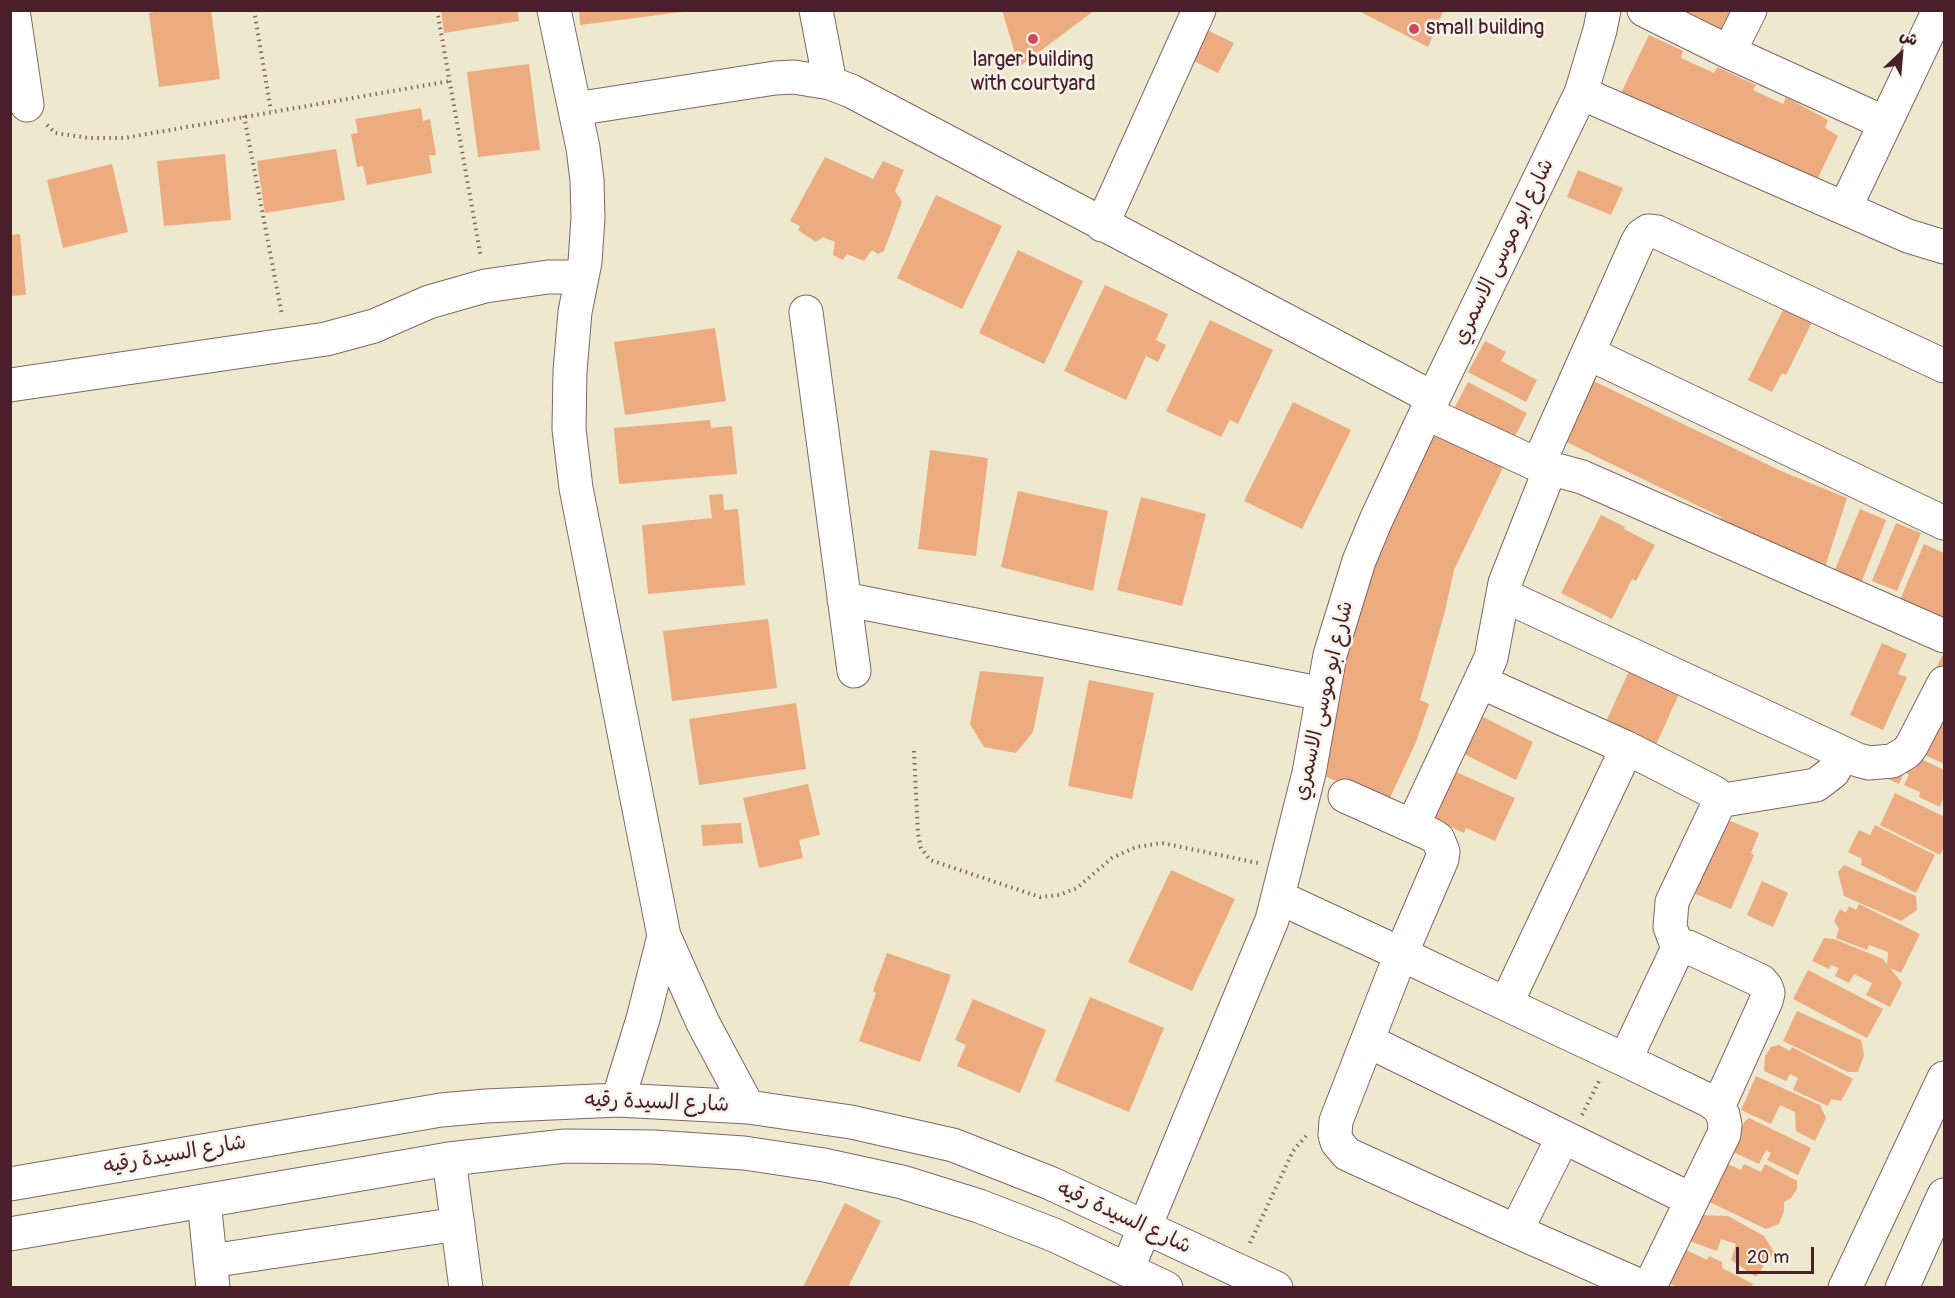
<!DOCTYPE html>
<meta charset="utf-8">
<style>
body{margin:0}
#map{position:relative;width:1955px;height:1298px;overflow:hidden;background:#ede8ce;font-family:Pangolin,"Playpen Sans Arabic",sans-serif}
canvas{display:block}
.frame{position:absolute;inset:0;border:12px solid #4a1f2b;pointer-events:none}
.north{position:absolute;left:1871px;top:24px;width:60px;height:60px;-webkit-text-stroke:4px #f7f3e8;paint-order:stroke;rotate:26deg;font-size:16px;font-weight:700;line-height:24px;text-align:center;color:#4a1f2b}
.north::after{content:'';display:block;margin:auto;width:21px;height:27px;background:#4a1f2b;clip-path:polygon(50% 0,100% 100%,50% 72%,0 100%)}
.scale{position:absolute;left:1736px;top:1247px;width:78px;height:27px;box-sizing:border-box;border:3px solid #4a1f2b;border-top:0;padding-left:8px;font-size:18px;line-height:21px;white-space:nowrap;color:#4a1f2b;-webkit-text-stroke:4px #f7f3e8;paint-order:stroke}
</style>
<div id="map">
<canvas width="1955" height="1298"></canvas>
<div class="frame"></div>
<div class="north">ش</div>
<div class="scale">20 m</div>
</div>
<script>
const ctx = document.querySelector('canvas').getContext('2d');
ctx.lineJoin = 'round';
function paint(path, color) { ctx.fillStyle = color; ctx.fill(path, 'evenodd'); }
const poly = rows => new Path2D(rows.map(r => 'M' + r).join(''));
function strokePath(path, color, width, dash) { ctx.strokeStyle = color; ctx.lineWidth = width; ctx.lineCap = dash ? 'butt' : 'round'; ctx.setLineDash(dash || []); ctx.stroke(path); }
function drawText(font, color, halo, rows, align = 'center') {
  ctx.font = font + ' Pangolin,"Playpen Sans Arabic",sans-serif'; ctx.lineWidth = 5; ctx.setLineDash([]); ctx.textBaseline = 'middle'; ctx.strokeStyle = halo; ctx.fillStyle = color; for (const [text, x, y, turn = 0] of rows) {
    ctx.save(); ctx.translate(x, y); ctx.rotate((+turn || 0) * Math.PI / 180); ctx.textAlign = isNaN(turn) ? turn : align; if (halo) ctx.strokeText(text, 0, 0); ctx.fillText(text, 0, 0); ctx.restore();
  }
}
paint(poly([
 [167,10,211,10,220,79,159,87,149,13],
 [441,10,517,10,519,21,444,33],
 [579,10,682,10,682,12,580,25],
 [1002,10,1095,10,1019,67],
 [1357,10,1444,10,1428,47],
 [1663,10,1733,10,1723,32],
 [1207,30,1234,43,1218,73,1192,60],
 [1649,35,1683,51,1681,58,1714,73,1717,67,1756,85,1753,90,1783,104,1786,97,1828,120,1825,128,1838,136,1815,184,1701,134,1704,127,1674,114,1669,120,1620,95],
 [529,64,540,150,478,157,467,72],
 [421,108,423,121,430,119,436,155,429,155,432,173,367,185,363,166,357,167,351,134,358,133,355,119],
 [336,149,345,200,265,213,257,161],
 [225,154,231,220,164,226,157,161],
 [825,157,873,179,883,161,904,170,895,191,902,202,884,251,878,254,872,250,864,261,847,254,843,260,833,255,835,242,823,237,816,242,798,230,800,226,790,221],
 [112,164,128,232,63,248,47,180],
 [1578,170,1623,188,1611,215,1567,197],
 [936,195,1002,226,962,309,897,278],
 [20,234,26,295,10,296,10,235],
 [1018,250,1083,281,1044,364,979,333],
 [1105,285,1168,314,1156,340,1166,345,1158,362,1146,356,1126,400,1064,371],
 [1785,306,1813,320,1786,375,1782,373,1772,392,1748,380],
 [1210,320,1273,350,1238,424,1230,420,1221,437,1166,411],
 [715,328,726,401,625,415,614,342],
 [1485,341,1506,352,1501,361,1537,380,1526,402,1468,372],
 [1583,376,1781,471,1847,498,1825,567,1720,522,1721,517,1554,436],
 [1468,382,1527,413,1513,440,1454,409],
 [1293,402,1351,430,1302,529,1244,501],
 [1429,419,1507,459,1454,570,1445,611,1420,700,1429,704,1416,742,1387,804,1314,771,1382,534],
 [710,420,711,428,732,426,737,474,619,484,614,428],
 [930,450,988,458,976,556,918,549],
 [1018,491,1108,511,1093,591,1001,567],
 [723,494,724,510,738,509,745,585,648,594,642,525,712,518,709,495],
 [1141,497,1206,514,1182,606,1117,590],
 [1860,509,1886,520,1861,583,1834,572],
 [1601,515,1625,527,1624,529,1655,545,1636,581,1632,579,1612,619,1561,593],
 [1896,523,1921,533,1897,591,1872,581],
 [1924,544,1944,553,1944,616,1942,620,1899,602],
 [768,619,777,688,672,701,663,631],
 [1882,643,1907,654,1898,674,1907,677,1883,730,1850,715],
 [1944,652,1944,681,1933,675],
 [980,671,1044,677,1033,732,1016,753,984,747,970,724],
 [1629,671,1679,694,1654,749,1604,726],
 [1089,680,1154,693,1132,799,1068,786],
 [796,703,806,769,699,785,689,719],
 [1918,712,1944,725,1944,764,1902,744],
 [1483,717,1533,742,1516,780,1464,754],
 [1911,754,1944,770,1944,796,1940,807,1919,797,1920,792,1904,785,1909,775,1904,772,1899,784,1881,776],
 [1456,772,1515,798,1495,841,1466,828,1464,833,1434,819],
 [808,784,820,835,799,840,803,858,759,868,743,798],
 [1895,793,1943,816,1944,847,1940,855,1880,825],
 [1723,818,1759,833,1751,853,1754,855,1731,909,1691,892],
 [741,823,743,843,703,846,701,825],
 [1875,825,1935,855,1916,893,1861,865,1862,859,1848,852,1859,830,1870,835],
 [1844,865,1916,896,1917,910,1901,921,1844,896,1838,872],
 [1171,870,1235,899,1192,991,1128,962],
 [1762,881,1788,893,1773,927,1747,915],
 [1859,904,1920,934,1901,973,1890,968,1902,983,1890,1007,1866,995,1872,983,1854,974,1849,983,1835,976,1839,968,1831,965,1829,969,1812,961,1824,938,1834,939,1883,959,1887,965,1888,952,1869,945,1867,950,1836,938,1839,929,1834,921,1840,909,1846,913,1849,906,1856,910],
 [887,953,951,975,920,1062,859,1041,876,993,873,991],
 [1808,970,1883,1009,1867,1038,1793,999],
 [1090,997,1164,1028,1129,1112,1055,1081],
 [973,999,1046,1030,1020,1093,957,1066,966,1045,955,1040],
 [1797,1011,1861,1040,1864,1055,1858,1072,1848,1072,1783,1041],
 [1779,1045,1790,1051,1792,1047,1853,1079,1841,1101,1831,1099,1828,1106,1793,1090,1798,1078,1790,1074,1786,1081,1764,1071,1765,1056,1771,1047],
 [1756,1076,1820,1105,1826,1118,1815,1141,1796,1131,1795,1112,1780,1105,1771,1124,1741,1110],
 [1749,1118,1811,1148,1798,1175,1767,1160,1771,1153,1766,1150,1759,1164,1731,1151,1745,1121],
 [1721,1161,1741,1170,1744,1164,1761,1172,1765,1164,1797,1181,1797,1189,1791,1198,1784,1202,1784,1211,1779,1224,1766,1229,1699,1197],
 [845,1203,881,1221,848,1287,803,1287],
 [1698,1215,1728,1216,1764,1236,1774,1252,1756,1277,1731,1260,1736,1244,1721,1239,1717,1251,1689,1241],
 [1682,1248,1707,1260,1709,1256,1722,1262,1722,1268,1753,1284,1751,1287,1677,1287,1666,1282]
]), '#edab80');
const minor = poly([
 [13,10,27,105],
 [554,10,583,148,587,180,588,218,585,262,575,312,570,371,569,429,576,488,664,936,703,1023,748,1107],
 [816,10,830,83],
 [1644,10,1729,52,1885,123],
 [1729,52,1750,10],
 [1581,93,1908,236,1944,247],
 [575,109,775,78,794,77,830,83,851,91,1433,398],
 [1845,208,1939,10],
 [1102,225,1199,10],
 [806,312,854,671],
 [1588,353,1944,523],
 [10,385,326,339,374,326,429,302,485,286,548,277,582,277],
 [1426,413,1538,465,1582,477,1944,636],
 [1538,465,1637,243,1641,236,1648,231,1657,232,1944,366],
 [1503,595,1858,760,1869,763,1892,761,1907,752,1912,745,1944,683],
 [844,599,1323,694],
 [1481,682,1627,748,1715,793,1718,801,1716,809,1672,902,1670,927,1678,948],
 [1718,801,1816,785,1833,772,1844,754],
 [1413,825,1491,658,1505,583,1550,469],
 [1278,897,1401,954,1506,1004,1625,1060,1710,1101,1718,1107,1723,1115,1725,1125,1724,1134,1651,1284,1641,1286,1636,1284,1516,1231,1347,1154,1337,1142,1335,1135,1336,1121,1401,954,1442,859,1443,852,1438,839,1432,835,1345,796],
 [1506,1004,1627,748],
 [1368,1041,1692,1200],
 [1625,1060,1678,948,1683,946,1688,947,1761,981,1766,987,1768,993,1766,1001,1718,1107],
 [618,1100,643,1019,664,936],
 [449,1159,466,1288],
 [10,1184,441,1110,486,1106,618,1100,748,1107,851,1122,953,1145,1050,1183,1276,1288],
 [204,1201,213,1288],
 [1516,1231,1563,1137],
 [10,1234,449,1159,565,1146,654,1147,744,1153,824,1165,902,1182,979,1206,1054,1235,1166,1288],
 [210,1261,458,1224],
 [1127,1270,1272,920,1309,773,1330,655,1359,561,1376,520,1426,413,1581,93,1600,30,1604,10],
 [1845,1288,1944,1078],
 [1902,1288,1944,1195]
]);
strokePath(minor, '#836564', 35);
strokePath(poly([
 [254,10,271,111],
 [437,10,481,258],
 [244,116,282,315],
 [47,125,55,133,89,138,124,138,450,81],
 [914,751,918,834,921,848,930,860,1040,897,1059,895,1077,888,1112,858,1136,847,1162,843,1258,863],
 [1582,1115,1600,1079],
 [1250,1243,1293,1151,1306,1136]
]), '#836564', 4, [1.5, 4.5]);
strokePath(minor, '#fff', 33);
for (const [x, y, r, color] of [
 [1414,29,6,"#d1495b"],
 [1033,39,6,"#d1495b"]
]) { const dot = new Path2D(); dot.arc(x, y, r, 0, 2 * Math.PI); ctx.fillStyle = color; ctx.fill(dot); strokePath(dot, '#f7f3e8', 2); }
drawText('21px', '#4a1f2b', '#f7f3e8', [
 ["small building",1426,29],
 ["larger building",1033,61,"center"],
 ["with courtyard",1033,85,"center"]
], 'left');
drawText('21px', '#4a1f2b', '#f7f3e8', [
 ["شارع ابو موسى الاسمري",1504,252,-64],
 ["شارع ابو موسى الاسمري",1324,701,-77],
 ["شارع السيدة رقيه",657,1103,2],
 ["شارع السيدة رقيه",175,1155,-10],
 ["شارع السيدة رقيه",1124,1218,25]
]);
</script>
